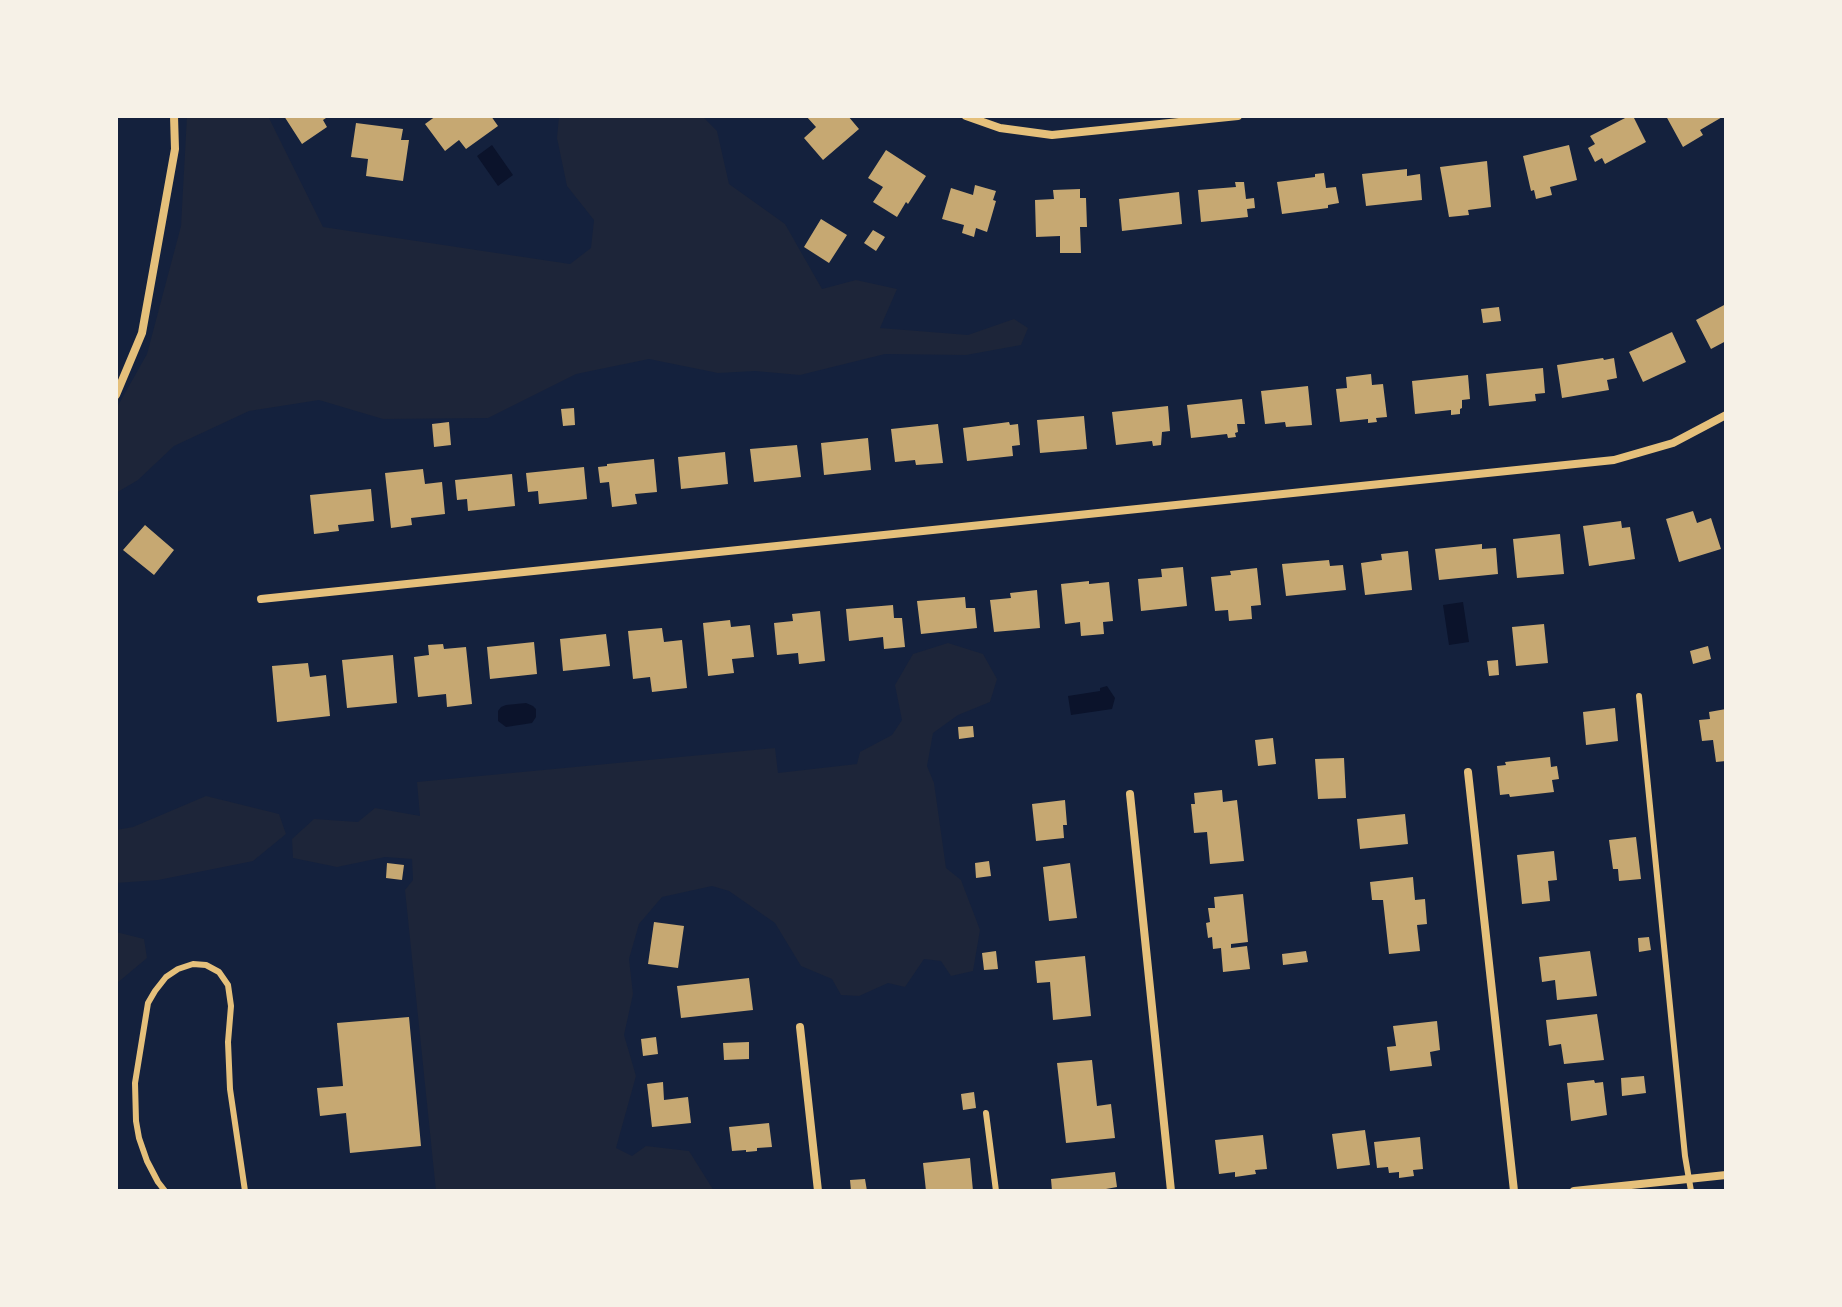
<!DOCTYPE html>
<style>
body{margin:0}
#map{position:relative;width:1842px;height:1307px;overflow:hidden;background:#14213d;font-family:"Varela Round",sans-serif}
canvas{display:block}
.frame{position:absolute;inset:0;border:118px solid #f6f1e7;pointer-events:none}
</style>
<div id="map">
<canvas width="1842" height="1307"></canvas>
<div class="frame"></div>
</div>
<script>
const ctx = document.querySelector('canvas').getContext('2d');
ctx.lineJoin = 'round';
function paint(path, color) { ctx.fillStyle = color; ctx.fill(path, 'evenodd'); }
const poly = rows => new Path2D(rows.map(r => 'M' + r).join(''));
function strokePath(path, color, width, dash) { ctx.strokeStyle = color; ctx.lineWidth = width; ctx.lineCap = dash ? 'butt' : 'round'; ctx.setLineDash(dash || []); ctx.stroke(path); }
paint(poly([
 [187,116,268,116,323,227,570,264,591,248,594,220,567,186,557,138,559,116,702,116,717,131,729,184,785,224,822,289,856,280,897,289,880,328,968,335,1014,319,1028,328,1021,345,966,355,885,354,800,375,755,371,718,373,649,359,576,374,488,418,383,419,319,400,249,411,174,446,138,480,116,493,116,409,147,354,181,226],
 [948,643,983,654,997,679,990,702,958,715,933,733,927,766,934,783,946,868,961,880,980,930,973,971,951,976,941,961,924,959,905,987,888,983,859,996,841,995,832,979,801,966,775,923,729,891,712,886,662,897,639,924,629,959,633,994,624,1035,636,1076,616,1148,632,1156,646,1146,689,1151,714,1191,436,1191,405,890,413,880,412,859,385,857,337,867,293,858,292,839,314,819,358,822,375,808,420,816,417,782,775,748,778,773,857,764,860,752,892,735,902,720,895,685,913,654],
 [206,796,279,814,286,834,253,861,158,880,116,883,116,830,133,827],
 [116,932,144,939,147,958,116,984]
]), '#1d2539');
paint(poly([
 [492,145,513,175,498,186,477,156],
 [1463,602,1469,642,1449,645,1443,605],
 [1107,686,1115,698,1112,709,1071,715,1068,696,1100,691,1100,688],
 [526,703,533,706,536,709,536,717,532,723,506,727,498,721,498,711,501,707,506,705]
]), '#0b132b');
paint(poly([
 [284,116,329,116,323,120,327,127,302,144],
 [436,116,491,116,498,126,466,149,459,140,445,151,425,124],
 [806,116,848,116,859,129,823,160,804,138,816,127],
 [1629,116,1633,116,1646,142,1605,164,1602,158,1595,162,1588,148,1595,144,1590,136],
 [1666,116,1724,116,1700,130,1703,135,1683,147],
 [356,123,403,129,401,140,409,140,403,181,366,176,368,159,351,157],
 [1569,145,1577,180,1550,187,1552,195,1536,199,1534,190,1531,191,1523,156],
 [886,150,926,176,908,204,906,202,897,217,873,202,883,187,868,178],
 [1487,161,1491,207,1468,210,1469,215,1449,217,1440,167],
 [1407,169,1407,176,1420,174,1422,200,1366,206,1362,174],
 [1324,173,1326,188,1336,187,1339,203,1328,205,1328,208,1282,214,1277,182,1315,177,1315,174],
 [1235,182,1244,182,1246,199,1254,198,1255,208,1247,209,1248,217,1201,222,1198,190,1236,187],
 [975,185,996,191,993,200,996,201,987,232,976,228,974,237,962,233,964,225,942,219,951,188,973,195],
 [1080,189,1080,198,1086,198,1087,227,1080,227,1081,253,1060,253,1060,236,1036,237,1035,200,1054,199,1053,190],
 [1179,192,1182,224,1122,231,1119,199],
 [821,219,847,235,829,263,804,247],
 [873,230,885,237,876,251,864,243],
 [1726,304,1726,341,1711,349,1696,320],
 [1499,307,1501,321,1483,323,1481,309],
 [1672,332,1686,362,1643,382,1629,352],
 [1603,358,1604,360,1614,358,1617,378,1607,380,1609,390,1562,398,1557,365],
 [1543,368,1545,393,1535,394,1536,401,1489,406,1486,374],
 [1371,374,1372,385,1383,384,1387,417,1376,418,1377,422,1368,423,1368,419,1340,422,1336,389,1347,388,1346,377],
 [1468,375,1470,399,1462,400,1462,408,1460,409,1460,414,1451,415,1451,410,1415,414,1412,381],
 [1308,386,1312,425,1286,427,1285,422,1265,424,1261,391],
 [1242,399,1245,424,1237,424,1238,432,1235,433,1236,437,1228,438,1227,434,1191,438,1187,405],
 [1168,406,1170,431,1162,432,1161,445,1153,446,1152,441,1116,445,1112,412],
 [574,408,575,425,563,426,561,409],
 [1084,416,1087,449,1040,453,1037,420],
 [449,422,451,445,434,447,432,424],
 [1009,422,1010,425,1018,424,1020,445,1012,446,1013,456,967,461,963,428],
 [938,424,943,463,916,465,915,460,895,462,891,429],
 [868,438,871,470,824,475,821,443],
 [797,445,801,477,754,482,750,449],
 [725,452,728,484,681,489,678,457],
 [654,459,657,492,635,494,637,504,612,507,609,482,600,483,598,467,607,466,607,464],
 [584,467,587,499,539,504,538,491,528,492,526,473],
 [423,469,425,484,442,482,445,514,411,518,412,525,391,528,385,473],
 [512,474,515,506,468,511,467,499,457,500,455,480],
 [371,489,374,521,338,525,339,531,314,534,310,495],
 [1693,511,1697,523,1711,518,1721,549,1679,562,1666,519],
 [1621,521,1622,528,1630,527,1635,559,1589,566,1583,526],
 [145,525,174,550,154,575,123,550],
 [1560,534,1564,574,1517,578,1513,539],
 [1482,544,1482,549,1496,548,1498,574,1439,580,1435,549],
 [1408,551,1412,590,1365,595,1361,563,1382,560,1381,554],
 [1329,560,1330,566,1343,565,1346,590,1286,596,1282,564],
 [1183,567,1187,606,1141,611,1138,579,1162,577,1161,569],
 [1257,568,1261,605,1251,606,1252,619,1229,621,1228,610,1215,611,1211,577,1231,575,1230,571],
 [1089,581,1089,584,1109,582,1113,621,1103,622,1104,634,1081,636,1080,622,1065,624,1061,584],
 [1037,590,1040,628,994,632,990,600,1011,598,1010,593],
 [965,597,966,608,975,608,977,628,921,634,917,601],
 [893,605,894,618,902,618,905,647,884,649,883,637,849,641,846,609],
 [820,611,825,661,799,664,798,653,777,655,774,623,793,621,792,614],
 [730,620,731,627,750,625,754,657,732,659,734,673,708,676,703,623],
 [1544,624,1548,663,1516,666,1512,627],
 [662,628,664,642,682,640,687,688,652,692,650,677,633,679,628,631],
 [606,634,610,666,563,671,560,639],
 [534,642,537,674,490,679,487,647],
 [443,644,444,649,466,647,472,704,447,707,446,694,418,697,414,657,429,655,428,645],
 [1708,646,1711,659,1693,664,1690,651],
 [393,655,397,703,347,708,342,660],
 [1498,660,1499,675,1489,676,1487,661],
 [308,663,310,677,326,675,330,716,277,722,272,666],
 [1615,708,1618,741,1586,745,1583,712],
 [1726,709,1726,761,1716,762,1713,740,1702,741,1699,720,1710,719,1709,712],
 [973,726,974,737,959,739,958,727],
 [1273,738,1276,764,1258,766,1255,740],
 [1550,757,1551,767,1557,766,1559,779,1552,780,1554,792,1510,797,1509,794,1500,795,1497,766,1506,765,1505,762],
 [1344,758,1346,798,1318,799,1315,759],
 [1222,790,1223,802,1237,800,1244,861,1210,864,1207,832,1194,833,1191,804,1195,804,1194,793],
 [1065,800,1067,825,1063,825,1064,838,1036,841,1032,804],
 [1405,814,1408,844,1360,849,1357,819],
 [1636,837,1641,879,1619,881,1618,869,1613,869,1609,840],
 [1554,851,1557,880,1548,881,1550,901,1522,904,1517,855],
 [989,861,991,876,976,878,975,863],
 [387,863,404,865,402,880,386,878],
 [1070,863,1077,918,1049,921,1043,867],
 [1413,877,1415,900,1425,899,1427,924,1417,925,1420,951,1389,954,1383,900,1372,900,1370,882],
 [1243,894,1248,942,1231,944,1231,948,1247,946,1250,969,1223,972,1221,948,1213,949,1212,937,1208,938,1206,923,1210,922,1208,908,1215,908,1214,897],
 [654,922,684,926,678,968,648,964],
 [1649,937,1651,950,1639,952,1638,938],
 [996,951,998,969,984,970,982,953],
 [1306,951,1308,962,1283,965,1282,954],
 [1590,951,1597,996,1557,1000,1555,980,1542,982,1539,957],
 [1085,956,1091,1016,1053,1020,1050,982,1037,983,1035,961],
 [749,978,753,1010,681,1018,677,986],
 [1597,1014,1604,1060,1564,1064,1561,1044,1549,1046,1546,1020],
 [409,1017,421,1146,350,1153,346,1113,320,1116,317,1088,343,1086,337,1023],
 [1437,1021,1440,1050,1430,1052,1432,1066,1390,1071,1387,1047,1396,1046,1393,1026],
 [656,1037,658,1054,643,1056,641,1039],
 [749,1042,749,1059,724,1060,723,1043],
 [1092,1060,1097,1106,1111,1104,1115,1138,1066,1143,1057,1063],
 [1644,1076,1646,1093,1622,1096,1621,1078],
 [1594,1080,1595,1083,1603,1082,1607,1115,1571,1121,1567,1083],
 [663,1082,664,1100,688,1097,691,1123,652,1127,647,1084],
 [974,1092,976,1108,963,1110,961,1094],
 [769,1123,772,1147,757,1148,757,1151,746,1152,746,1150,732,1151,729,1127],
 [1365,1130,1370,1165,1337,1169,1332,1134],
 [1263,1135,1267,1169,1255,1170,1256,1174,1235,1177,1235,1172,1219,1174,1215,1140],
 [1420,1137,1423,1169,1413,1170,1414,1176,1399,1178,1399,1172,1389,1173,1388,1167,1377,1168,1374,1142],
 [970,1158,973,1191,926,1191,923,1163],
 [1115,1172,1117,1187,1106,1189,1106,1191,1052,1191,1051,1179],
 [865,1179,867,1191,851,1191,850,1180]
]), '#c6a872');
strokePath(poly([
 [1639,696,1685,1156,1691,1191],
 [986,1113,996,1191],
 [165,1191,158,1182,147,1161,139,1138,136,1121,135,1083,148,1003,155,991,166,977,178,969,193,964,206,965,219,972,228,985,231,1006,228,1042,230,1089,245,1191]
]), '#e5c07b', 6);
strokePath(poly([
 [966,116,1000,128,1052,135,1238,116],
 [116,395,142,333,175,149,174,116],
 [261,599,1614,460,1673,443,1726,415],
 [1468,772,1514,1191],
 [1130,794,1171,1191],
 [800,1027,818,1191],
 [1574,1191,1726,1175]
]), '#e5c07b', 8);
</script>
